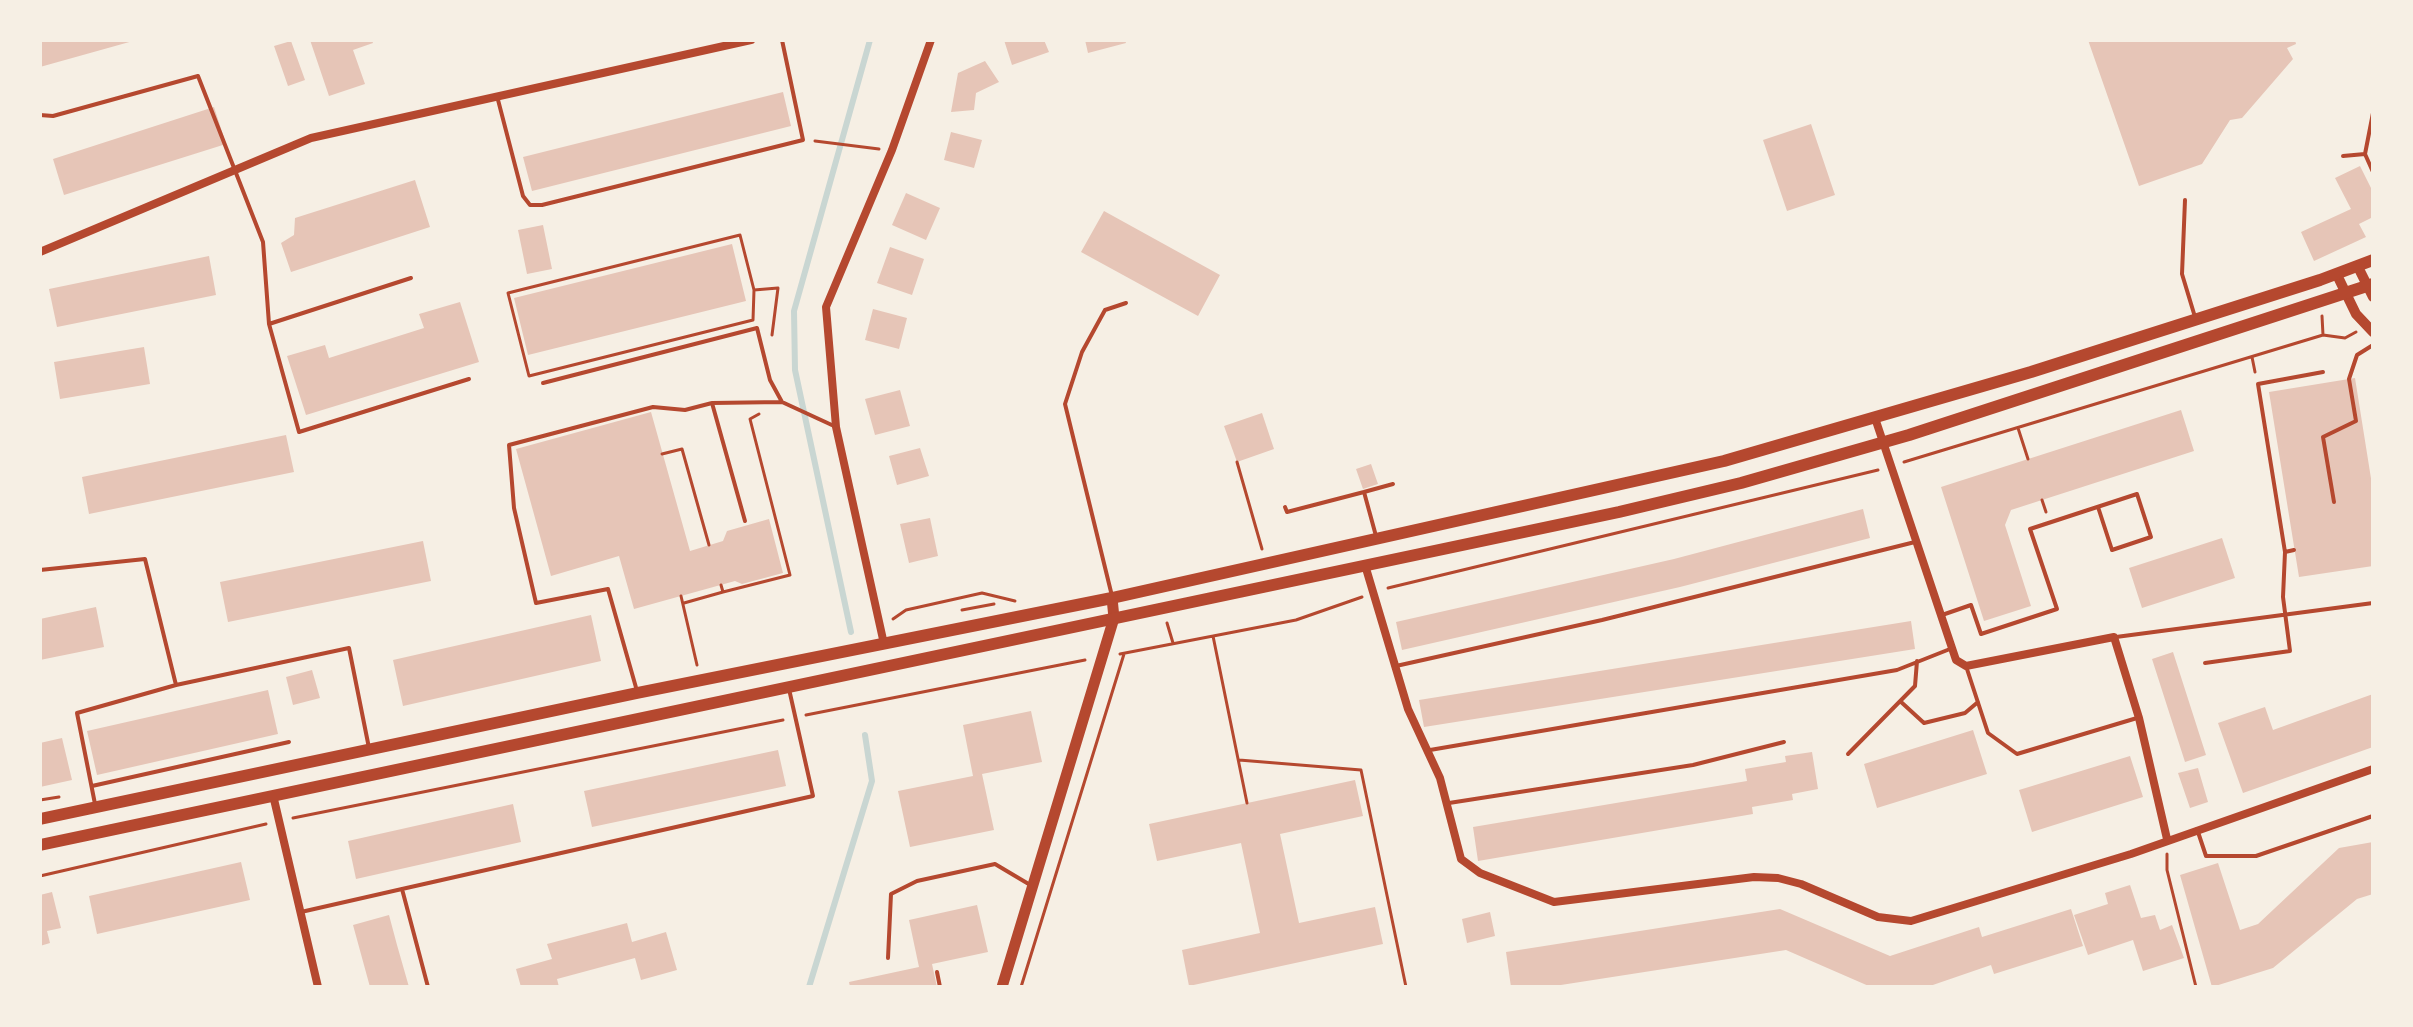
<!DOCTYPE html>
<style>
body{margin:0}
#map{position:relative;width:2413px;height:1027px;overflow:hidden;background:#f6efe4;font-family:"Fira Sans Condensed",sans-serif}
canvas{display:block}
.frame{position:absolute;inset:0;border:42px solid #f6efe4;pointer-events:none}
</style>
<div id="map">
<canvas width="2413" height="1027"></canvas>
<div class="frame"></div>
</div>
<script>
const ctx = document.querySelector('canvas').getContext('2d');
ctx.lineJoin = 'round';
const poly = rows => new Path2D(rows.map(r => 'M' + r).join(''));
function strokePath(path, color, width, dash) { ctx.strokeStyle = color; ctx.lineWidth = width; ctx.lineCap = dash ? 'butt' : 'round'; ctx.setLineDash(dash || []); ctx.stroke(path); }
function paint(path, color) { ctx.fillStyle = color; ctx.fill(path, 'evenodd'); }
strokePath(poly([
 [851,632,795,370,794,311,870,40],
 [809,987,872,781,865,735]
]), '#c9d6d2', 6);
paint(poly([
 [40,40,133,40,133,41,40,67],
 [310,40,372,40,373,43,353,50,365,84,329,96],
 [1004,40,1044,40,1049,52,1012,65],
 [1085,40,1125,40,1126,43,1088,53],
 [2088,40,2295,40,2296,44,2287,48,2293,59,2242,118,2230,120,2202,164,2139,186],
 [291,41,305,80,288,86,274,46],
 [985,61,999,82,976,93,974,110,951,112,958,73],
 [783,92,791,126,532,191,523,157],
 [214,107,226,144,64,195,53,159],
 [1811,124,1835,195,1787,211,1763,140],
 [951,132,982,140,974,168,944,160],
 [2360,166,2373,192,2373,217,2359,224,2366,237,2314,261,2301,232,2351,209,2335,178],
 [415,180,430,227,291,272,281,243,294,235,295,218],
 [906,193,940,208,926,240,892,225],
 [1104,211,1220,275,1198,316,1081,252],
 [543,225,552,269,527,274,518,230],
 [732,244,746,301,528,355,514,298],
 [890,247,924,259,912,295,877,283],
 [209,256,216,295,57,327,49,289],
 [460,302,479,362,306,415,287,356,325,345,329,358,424,328,419,314],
 [873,309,907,318,899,349,865,340],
 [144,347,150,384,60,399,54,362],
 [2355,378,2373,491,2373,566,2299,577,2269,392],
 [900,390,910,426,875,435,865,399],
 [2181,410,2194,451,2011,510,2005,525,2031,606,1984,621,1941,487],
 [651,412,690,551,723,541,727,531,769,519,783,573,742,584,735,581,634,609,619,556,551,576,516,449],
 [1262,413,1274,449,1237,462,1224,426],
 [286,435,294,472,89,514,82,477],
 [920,448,929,476,897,485,889,456],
 [1371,464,1378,484,1363,489,1356,469],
 [1863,509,1870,538,1680,587,1402,650,1396,622,1674,559],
 [930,518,938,556,909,563,900,524],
 [2222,538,2235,578,2142,608,2129,568],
 [423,541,431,581,228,622,220,582],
 [96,607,104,647,40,660,40,619],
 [591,615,601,661,403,706,393,660],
 [1911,621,1915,649,1424,727,1419,700],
 [2173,652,2206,755,2185,762,2152,659],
 [312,670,320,698,293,705,286,677],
 [268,690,278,734,97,775,87,731],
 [2373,694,2373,747,2243,793,2218,723,2265,707,2273,730],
 [1031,711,1042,762,982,774,994,830,910,847,898,791,973,776,963,725],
 [1973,730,1987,774,1877,808,1864,764],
 [62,738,72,780,40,787,40,743],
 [778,750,786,786,592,827,584,791],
 [1812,752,1818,789,1792,794,1793,800,1752,807,1753,814,1478,861,1473,827,1747,781,1745,769,1786,762,1785,756],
 [2130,756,2143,797,2032,832,2019,790],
 [2198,768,2208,802,2190,808,2178,773],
 [1355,780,1363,816,1280,834,1299,923,1375,907,1383,944,1189,986,1182,950,1260,933,1241,843,1157,861,1149,824],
 [513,804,521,842,356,879,348,841],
 [2373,842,2373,894,2357,899,2273,968,2212,987,2180,875,2218,863,2240,930,2258,924,2339,848],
 [241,862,250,900,97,934,89,896],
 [2130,885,2141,918,2155,915,2160,930,2172,925,2184,958,2143,971,2133,940,2088,955,2074,915,2108,904,2105,893],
 [52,892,61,928,47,931,50,943,40,946,40,895],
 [977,905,988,952,932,964,937,987,850,987,849,982,919,967,909,920],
 [1780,909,1890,956,1979,927,1982,937,2071,909,2083,946,1994,974,1991,965,1927,987,1871,987,1786,950,1548,987,1511,987,1506,952],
 [1490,912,1495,936,1467,943,1462,919],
 [389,915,397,945,409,987,370,987,353,925],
 [627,923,632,942,666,932,677,970,641,980,635,958,557,979,559,987,521,987,516,969,552,959,547,944]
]), '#e6c5b7');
strokePath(poly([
 [815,141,879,149],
 [740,235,754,290,753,320,529,376,508,293,740,235],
 [754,290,778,288,772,335],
 [2322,316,2323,335],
 [2252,357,2255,372],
 [2018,428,2028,459],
 [662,454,682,449,709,545],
 [1237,462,1262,549],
 [1904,462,2323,335,2345,338,2356,332],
 [2042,500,2046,512],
 [1388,588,1878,470],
 [723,592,790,575,750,419,759,414],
 [681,596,697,665],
 [684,603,723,592,721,585],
 [962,610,994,604],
 [893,619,906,610,982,593,1015,601],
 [1167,623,1173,643],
 [1213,636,1247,803],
 [1120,654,1296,620,1362,597],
 [806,715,1085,660],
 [1239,760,1361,770,1406,987],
 [40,800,59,797],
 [293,818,783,720],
 [2167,854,2167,870,2196,987],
 [40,876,266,824],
 [1021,987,1124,654]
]), '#b5482f', 3);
strokePath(poly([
 [497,96,523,196,530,205,542,205,803,140,782,40],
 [40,115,53,116,198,76,263,242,269,324,299,432,469,379],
 [2365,154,2373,113],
 [2343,156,2365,154,2373,172],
 [2185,200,2182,274,2195,317],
 [269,324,411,278],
 [543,383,757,328,770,380,782,402,834,426],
 [712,403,745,521],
 [2334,502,2323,437,2356,421,2349,379,2357,355,2373,345],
 [1285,507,1287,512,1364,492],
 [1376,536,1364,492,1393,484],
 [2285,552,2294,550],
 [40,570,145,559,176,685,77,713,95,804],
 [1112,596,1065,404,1082,352,1105,310,1126,303],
 [1942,615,1971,605,1981,634,2057,609,2030,529,2137,494,2151,537,2112,550,2098,507],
 [2116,637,2373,603],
 [2205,663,2290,651,2283,597,2285,552,2258,384,2323,372],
 [1396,666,1602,620,1915,542],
 [1966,666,1988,733,2017,754,2137,718],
 [176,685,349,648,369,748],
 [637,691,608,589,536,603,514,508,509,445,653,407,685,410,712,403,782,402],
 [1900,701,1924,723,1965,713,1978,702],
 [1430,750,1897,670,1950,649],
 [1848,754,1915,686,1917,661],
 [92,786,289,742],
 [1449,803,1693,765,1784,742],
 [2197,829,2206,856,2256,856,2373,816],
 [402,889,813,796,789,689],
 [301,912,402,889,428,987],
 [888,958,891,894,917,881,995,864,1032,886],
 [937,972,940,987]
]), '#b5482f', 4);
strokePath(poly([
 [40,252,311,138,751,40],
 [1875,418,1956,660,1966,666,2114,637,2139,718,2167,839],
 [1365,565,1408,709,1440,778,1461,859,1480,873,1554,902,1754,877,1778,878,1801,884,1878,917,1911,921,2131,854,2373,769],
 [884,644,836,427,826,307,892,150,931,40],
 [273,795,318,987]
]), '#b5482f', 8);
strokePath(poly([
 [2358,267,2373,297],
 [2337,275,2356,314,2373,332]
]), '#b5482f', 10);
strokePath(poly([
 [1002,987,1114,618,1112,598]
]), '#b5482f', 11);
strokePath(poly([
 [40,819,637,693,1112,598,1724,461,2031,372,2320,280,2373,260],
 [40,845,1619,512,1741,483,1909,435,2373,284]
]), '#b5482f', 12);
</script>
